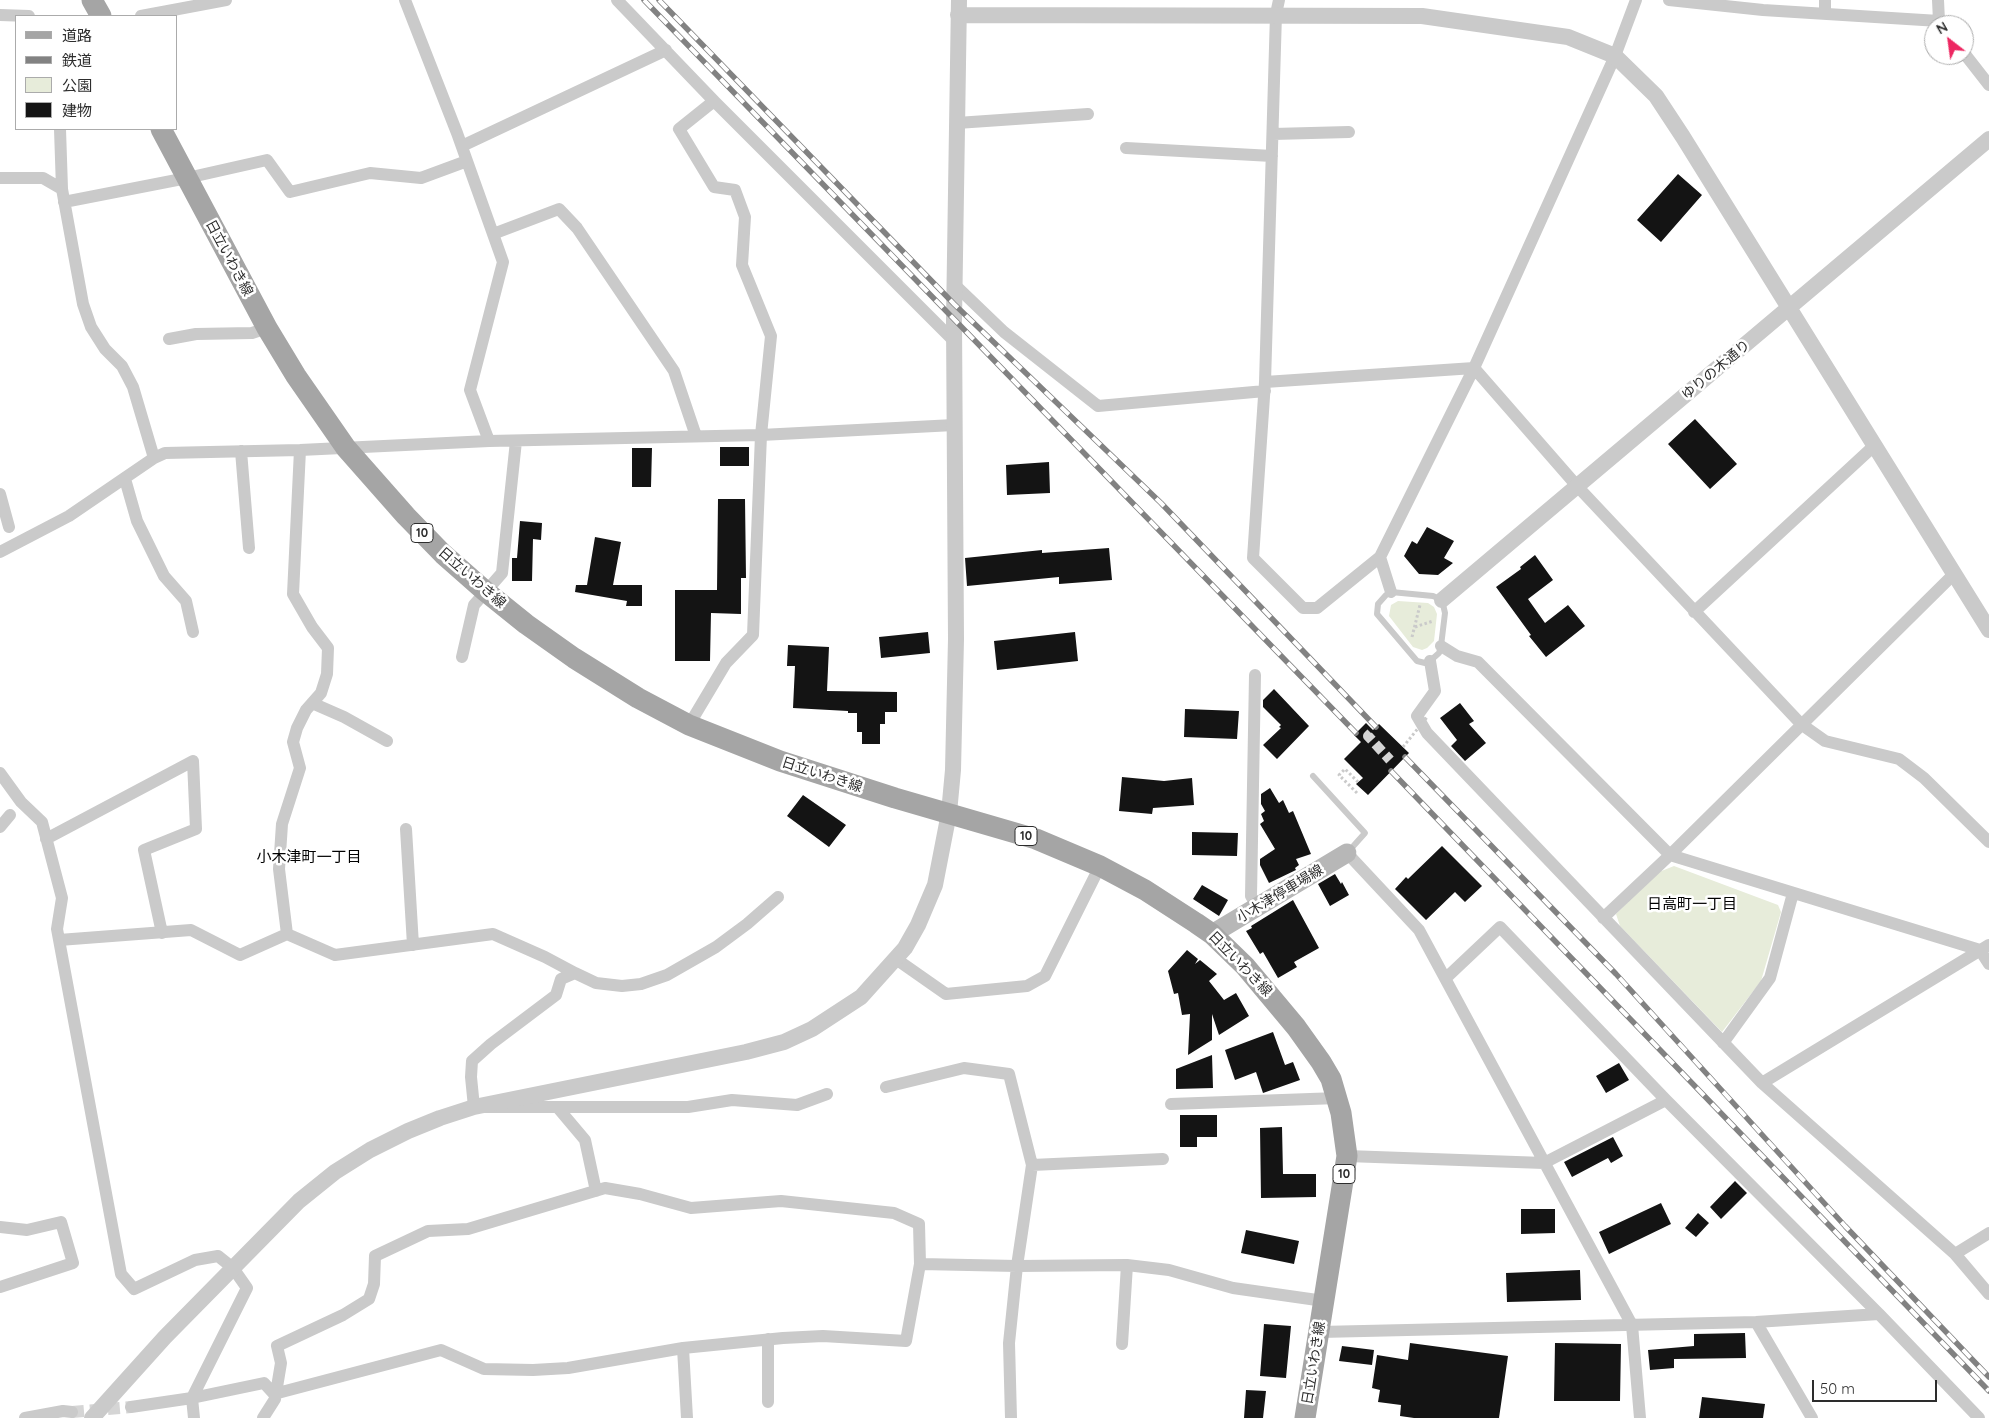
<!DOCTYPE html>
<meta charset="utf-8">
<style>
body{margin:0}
#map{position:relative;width:1989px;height:1418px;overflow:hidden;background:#fff;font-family:Quicksand,"Noto Sans JP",sans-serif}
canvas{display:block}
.legend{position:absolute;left:15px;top:15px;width:162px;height:115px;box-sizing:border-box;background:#fff;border:1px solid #ababab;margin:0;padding:6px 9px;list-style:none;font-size:15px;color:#2d2d2d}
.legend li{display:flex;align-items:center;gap:10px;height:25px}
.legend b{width:25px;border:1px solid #ababab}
.north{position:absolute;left:1924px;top:15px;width:50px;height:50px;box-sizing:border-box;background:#fff;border:1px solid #ababab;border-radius:50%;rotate:330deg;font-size:14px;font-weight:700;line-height:20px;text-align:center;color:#2d2d2d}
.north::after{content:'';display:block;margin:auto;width:18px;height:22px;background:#ed2761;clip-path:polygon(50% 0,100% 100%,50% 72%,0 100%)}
.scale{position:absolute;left:1812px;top:1380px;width:125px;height:22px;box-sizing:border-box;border:2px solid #2d2d2d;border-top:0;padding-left:6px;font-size:15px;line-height:18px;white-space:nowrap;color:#2d2d2d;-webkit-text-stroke:4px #fff;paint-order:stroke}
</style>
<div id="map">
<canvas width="1989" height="1418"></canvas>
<ul class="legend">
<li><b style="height:6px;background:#a5a5a5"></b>道路</li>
<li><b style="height:6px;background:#828282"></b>鉄道</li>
<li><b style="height:14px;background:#e7ecda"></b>公園</li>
<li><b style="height:14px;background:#141414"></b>建物</li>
</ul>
<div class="north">N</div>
<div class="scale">50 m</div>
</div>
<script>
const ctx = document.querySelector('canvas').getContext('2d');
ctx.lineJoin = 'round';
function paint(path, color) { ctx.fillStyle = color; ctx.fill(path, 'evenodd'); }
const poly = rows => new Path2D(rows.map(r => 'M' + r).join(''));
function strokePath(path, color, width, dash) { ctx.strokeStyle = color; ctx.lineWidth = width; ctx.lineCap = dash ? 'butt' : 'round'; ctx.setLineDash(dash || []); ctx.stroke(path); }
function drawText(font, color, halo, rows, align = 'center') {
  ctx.font = font + ' Quicksand,"Noto Sans JP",sans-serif'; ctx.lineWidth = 5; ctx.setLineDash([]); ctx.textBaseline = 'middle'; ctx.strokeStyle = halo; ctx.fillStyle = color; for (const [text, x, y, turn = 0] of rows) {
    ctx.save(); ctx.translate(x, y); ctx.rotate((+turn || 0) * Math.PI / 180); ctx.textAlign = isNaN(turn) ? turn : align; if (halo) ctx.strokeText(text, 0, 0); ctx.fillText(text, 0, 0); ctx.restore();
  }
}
paint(poly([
 [1398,601,1428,603,1434,607,1437,614,1434,641,1427,648,1422,650,1413,647,1389,616,1391,605],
 [1674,866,1778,905,1781,912,1761,981,1722,1032,1620,926,1616,914,1659,872]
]), '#e7ecda');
paint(poly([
 [1678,174,1702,195,1661,242,1637,220],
 [1695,419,1737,464,1710,489,1668,444],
 [720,447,749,447,749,466,720,466],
 [632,448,652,448,651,487,632,487],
 [1049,462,1050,493,1007,495,1006,465],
 [718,499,745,499,746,578,741,578,741,614,711,613,710,661,675,661,675,590,717,590],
 [520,521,542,523,541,540,533,539,532,581,512,581,512,558,517,558],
 [1427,527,1454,541,1444,558,1453,563,1438,575,1419,574,1404,556,1412,541,1417,544],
 [595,537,621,542,613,585,642,585,642,606,626,606,627,601,575,592,576,585,587,585],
 [1109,548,1112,580,1059,584,1059,577,967,586,965,558,1042,550,1042,553],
 [1535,555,1553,580,1528,599,1545,623,1568,605,1585,626,1546,657,1529,636,1531,635,1496,587,1521,569,1520,567],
 [928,632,930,653,881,658,879,637],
 [1075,632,1078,661,997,670,994,641],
 [788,645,829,647,827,691,897,692,897,712,885,712,885,724,880,724,880,744,862,744,862,732,857,732,857,713,848,713,848,711,793,708,795,666,787,666],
 [1274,689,1309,726,1277,759,1263,745,1281,728,1279,727,1281,725,1263,707,1263,700],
 [1460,703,1474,721,1469,724,1486,743,1465,761,1451,746,1457,740,1440,718],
 [1185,709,1239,711,1237,739,1184,737],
 [1366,723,1373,730,1379,724,1409,753,1368,795,1356,784,1363,778,1344,759,1361,742,1354,735],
 [1122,777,1164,781,1192,778,1194,805,1153,808,1152,814,1119,811],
 [1270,788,1279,803,1283,800,1289,813,1293,811,1311,854,1296,859,1299,865,1295,868,1296,870,1269,883,1260,865,1260,859,1275,849,1260,824,1264,821,1261,814,1265,811,1261,804,1261,794],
 [803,795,846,825,829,847,787,816],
 [1192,832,1238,833,1237,856,1192,855],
 [1442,846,1482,886,1465,902,1455,892,1426,920,1395,889,1406,877,1408,879],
 [1335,874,1341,884,1342,882,1349,895,1330,906,1318,884],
 [1202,885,1228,900,1219,916,1193,899],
 [1293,900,1319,948,1294,962,1297,967,1278,978,1263,952,1260,954,1246,931,1252,928,1251,926],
 [1187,950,1198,959,1195,964,1200,960,1217,974,1209,981,1224,1000,1236,993,1249,1016,1219,1035,1212,1014,1212,1040,1188,1055,1190,1014,1182,1015,1178,993,1174,994,1168,971],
 [1273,1032,1285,1065,1293,1062,1300,1080,1263,1093,1256,1072,1235,1080,1225,1050],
 [1212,1055,1213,1088,1176,1089,1176,1069],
 [1619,1063,1629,1080,1606,1093,1596,1076],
 [1180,1115,1217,1115,1217,1137,1197,1137,1197,1147,1180,1147],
 [1282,1127,1283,1174,1316,1174,1316,1197,1261,1198,1260,1128],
 [1613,1137,1623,1156,1611,1163,1608,1158,1572,1177,1564,1162],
 [1735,1181,1747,1193,1721,1219,1710,1207],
 [1661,1203,1671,1224,1609,1254,1599,1232],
 [1521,1209,1555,1209,1555,1233,1521,1234],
 [1698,1213,1709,1223,1696,1237,1685,1228],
 [1246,1230,1299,1241,1294,1264,1241,1253],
 [1580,1270,1581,1300,1507,1302,1506,1273],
 [1264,1324,1291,1326,1286,1378,1260,1376],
 [1745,1333,1746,1358,1674,1359,1674,1368,1650,1370,1648,1350,1694,1346,1694,1334],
 [1410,1343,1508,1356,1499,1418,1414,1418,1400,1416,1401,1405,1378,1402,1380,1390,1372,1388,1377,1355,1408,1360],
 [1555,1343,1621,1344,1620,1401,1554,1401],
 [1342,1346,1374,1350,1372,1365,1339,1361],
 [1246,1390,1266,1391,1263,1418,1244,1418],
 [1702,1397,1765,1404,1763,1418,1699,1418]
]), '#141414');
strokePath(poly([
 [1371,733,1368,736,1390,760]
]), '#d5d5d5', 10, [10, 5]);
strokePath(poly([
 [72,1412,131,1407]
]), '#d5d5d5', 12, [12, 6]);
strokePath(poly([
 [1415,627,1433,621],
 [1412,637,1420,605],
 [1357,793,1339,775,1345,769,1358,782]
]), '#cacaca', 3, [2.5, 2.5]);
strokePath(poly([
 [1391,592,1433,596,1442,600,1445,613,1441,646,1439,653,1430,661,1425,663,1417,661,1377,614,1378,604,1386,595,1391,592],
 [1313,776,1365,833,1348,852]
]), '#cacaca', 6);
strokePath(poly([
 [405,0,457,133,503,262,470,390,489,441],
 [617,0,714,101],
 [1279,0,1276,14,1265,382,1253,558,1303,608,1317,608,1380,557],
 [1669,0,1763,10,1939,21],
 [1938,0,1939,21,1942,25],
 [1825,14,1825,0],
 [0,15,29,16],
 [141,16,226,0],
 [1964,53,1989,85],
 [957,123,1088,114],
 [60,129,62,189,83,304,91,327,105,349,122,366,133,387,154,458],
 [1273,134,1349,132],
 [462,146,666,50],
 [1126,148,1272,156],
 [0,178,43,178,62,189],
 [64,202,187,178,267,160,290,192,370,173,421,178,467,161],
 [493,234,559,209,577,228,674,371,696,436],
 [955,285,1004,332,1098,406,1265,391],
 [169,339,196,334,252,333,267,328],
 [1265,382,1474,368,1577,486,1801,724,1825,741,1899,759,1924,778,1989,842],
 [241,451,249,548],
 [125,479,137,521,164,576,186,601,193,632],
 [0,494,9,527],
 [0,552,69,516,154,458,165,453,300,450,489,441,761,435,954,425],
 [1391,592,1380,557,1474,368,1615,56,1636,0],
 [1694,612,1875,445],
 [1441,646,1457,656,1478,662,1670,855,1954,574],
 [462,657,474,605,502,573,516,441],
 [1430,661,1435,691,1417,716,1427,733,1762,1083,1955,1254,1989,1294],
 [1255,675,1251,896,1257,907],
 [312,703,344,717,387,741],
 [689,725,726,663,753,635,761,435,771,336,742,265,745,217,735,190,714,187,679,129,714,101,954,341],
 [0,773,21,802,42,822,62,898,57,929,121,1274,134,1289,195,1260,218,1256,233,1268,247,1288,192,1398,194,1418],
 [0,827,10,815],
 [406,829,413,945],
 [46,839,193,761,196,829,144,850,162,933],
 [1347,853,1419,930,1632,1325,1640,1418],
 [778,897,747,924,716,947,667,975,641,984,622,986,596,983,575,973,561,979,556,995,491,1044,472,1061,471,1077,474,1107,688,1107,732,1100,797,1105,827,1094],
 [1603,918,1670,855,1980,950,1989,964],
 [287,934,279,869,282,824,300,768,293,742,297,728,306,710,321,693,327,674,328,648,312,627,293,594,300,450],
 [59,940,191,930,240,955,287,934,335,955,493,934,545,957,575,973],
 [896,959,946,994,1027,986,1045,976,1100,866],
 [1723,1043,1770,978,1793,893],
 [1762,1083,1989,945],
 [1171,1104,1338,1098],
 [558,1108,585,1140,596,1191],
 [1347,1156,1544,1163,1666,1100],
 [1032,1165,1163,1159],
 [0,1227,27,1230,61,1222,73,1263,0,1287],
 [1955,1254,1989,1233],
 [1879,1314,1979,1418],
 [1756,1322,1812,1418],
 [1320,1332,1756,1322,1879,1314,1666,1100,1500,927,1446,978],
 [768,1339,768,1402],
 [1122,1344,1127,1265],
 [683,1348,687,1418],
 [131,1407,192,1398,264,1383,274,1394,441,1350,484,1369,533,1370,568,1368,683,1348,783,1338,823,1336,906,1341,920,1264,1017,1266,1032,1165,1009,1074,964,1068,886,1087],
 [25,1418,63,1411,72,1412],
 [263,1418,275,1399,281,1363,277,1346,343,1315,369,1299,374,1284,375,1256,428,1231,468,1229,605,1188,640,1194,691,1208,781,1201,894,1213,919,1224,920,1264],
 [1011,1418,1009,1343,1017,1266,1127,1265,1169,1270,1233,1288,1324,1301]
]), '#cacaca', 12);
strokePath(poly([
 [958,15,1422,16,1568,37,1615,56,1656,96,1683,137,1989,630],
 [1442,600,1989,139],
 [92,1418,165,1337,299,1201,335,1172,370,1150,408,1131,440,1118,474,1107,746,1052,784,1042,812,1029,861,997,905,948,918,925,935,885,949,813,953,770,956,639,954,320,959,0]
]), '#cacaca', 16);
strokePath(poly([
 [1212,934,1347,853]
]), '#b7b7b7', 19);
strokePath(poly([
 [92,0,101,16],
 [161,129,267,328,296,376,346,448,406,516,443,554,485,591,526,624,574,658,638,698,689,725,780,761,895,798,1036,839,1100,866,1145,890,1196,923,1212,934,1245,966,1296,1027,1321,1062,1331,1079,1341,1113,1347,1156,1305,1418]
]), '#a5a5a5', 21);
const rail = poly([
 [644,0,1356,733],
 [659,0,954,304,1161,503,1376,727],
 [1405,757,1616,974,1845,1226,1989,1377],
 [1391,771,1989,1391]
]);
strokePath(rail, '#828282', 5.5);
strokePath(rail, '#fff', 4, [11]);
strokePath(poly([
 [1403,747,1428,716]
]), '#cacaca', 3, [2.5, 2.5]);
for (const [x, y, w] of [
 [422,533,22],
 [1026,836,22],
 [1344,1174,22]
]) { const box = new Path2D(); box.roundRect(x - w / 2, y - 9.5, w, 19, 4); ctx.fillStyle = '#fff'; ctx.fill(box); strokePath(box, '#2d2d2d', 1); }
drawText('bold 12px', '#2d2d2d', null, [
 ["10",422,533],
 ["10",1026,836],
 ["10",1344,1174]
]);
drawText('14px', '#2d2d2d', '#fff', [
 ["日立いわき線",229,258,62],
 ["ゆりの木通り",1716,370,-40],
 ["日立いわき線",472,578,41],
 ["日立いわき線",822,775,18],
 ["小木津停車場線",1280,894,-31],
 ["日立いわき線",1240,964,46],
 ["日立いわき線",1314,1363,-81]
]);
drawText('15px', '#000', '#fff', [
 ["小木津町一丁目",309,857],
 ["日高町一丁目",1692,904]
]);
</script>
